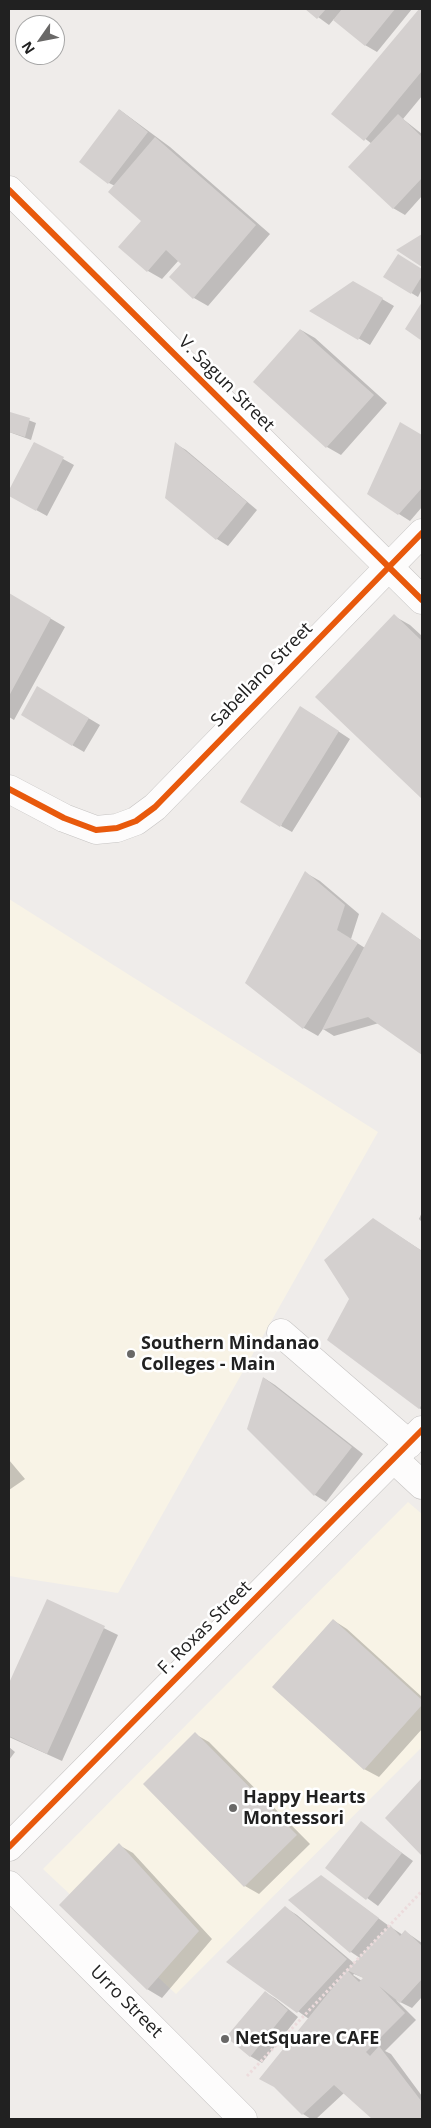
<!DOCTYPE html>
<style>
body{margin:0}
#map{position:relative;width:431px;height:2128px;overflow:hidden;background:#efecea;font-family:"Open Sans",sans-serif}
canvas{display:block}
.frame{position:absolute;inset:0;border:10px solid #212121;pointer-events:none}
.north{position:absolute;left:15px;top:15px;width:50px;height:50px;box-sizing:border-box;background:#fff;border:1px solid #a6a6a6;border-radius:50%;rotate:237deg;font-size:14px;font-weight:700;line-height:20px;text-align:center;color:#212121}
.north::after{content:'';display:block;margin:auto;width:18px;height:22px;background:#696867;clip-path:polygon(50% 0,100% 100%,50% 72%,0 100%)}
</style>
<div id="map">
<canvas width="431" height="2128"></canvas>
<div class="frame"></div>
<div class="north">N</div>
</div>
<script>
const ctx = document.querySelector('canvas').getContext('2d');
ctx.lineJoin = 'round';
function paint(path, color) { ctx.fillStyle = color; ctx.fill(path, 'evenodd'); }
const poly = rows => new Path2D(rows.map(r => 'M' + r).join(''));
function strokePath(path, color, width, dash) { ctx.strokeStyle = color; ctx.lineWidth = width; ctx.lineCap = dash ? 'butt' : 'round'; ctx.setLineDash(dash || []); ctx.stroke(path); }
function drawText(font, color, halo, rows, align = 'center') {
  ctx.font = font + ' "Open Sans",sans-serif'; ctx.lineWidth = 5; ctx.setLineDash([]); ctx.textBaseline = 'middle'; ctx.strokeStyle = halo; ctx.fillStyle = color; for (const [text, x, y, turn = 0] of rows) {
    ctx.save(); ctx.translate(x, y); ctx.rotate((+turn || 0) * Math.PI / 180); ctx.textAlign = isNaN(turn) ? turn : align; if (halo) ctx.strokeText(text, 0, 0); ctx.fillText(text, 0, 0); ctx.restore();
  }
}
paint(poly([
 [9,899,378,1132,118,1593,9,1576],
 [408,1502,422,1514,422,1747,176,1994,43,1869]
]), '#f8f3e6');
paint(poly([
 [307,9,412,9,377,52,365,45,334,19,329,25],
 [421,9,422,96,403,119,422,134,422,196,405,215,393,208,372,144,333,114],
 [120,110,170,147,270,234,208,306,194,298,183,264,179,260,162,279,148,271,143,221,115,186,109,183],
 [398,256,422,270,422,289,418,297,385,277],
 [353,282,394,306,370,345,312,311],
 [301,330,315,338,387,403,341,455,327,447],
 [10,413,36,423,31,440,9,432,9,414],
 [401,424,422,437,422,507,410,521,399,514],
 [34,443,74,465,47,516,9,495],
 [176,444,186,450,257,510,228,546,217,539,166,497],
 [9,594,65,627,14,720,9,717],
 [394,616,410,625,422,636,422,797,317,697],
 [38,688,100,725,84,752,72,745],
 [312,714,350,739,292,832,281,826],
 [306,873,320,881,359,914,351,939,365,948,382,913,422,941,422,1054,379,1023,334,1036,323,1029,318,1036,304,1028,246,983],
 [422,1212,422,1222,419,1219],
 [373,1219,422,1251,422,1410,419,1408],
 [264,1378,275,1385,363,1454,326,1502,315,1495,248,1429],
 [9,1460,25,1479,9,1490],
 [48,1601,118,1635,62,1761,9,1737,9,1686],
 [333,1620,347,1629,422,1697,422,1729,379,1777,364,1769],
 [195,1734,209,1742,310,1844,259,1894,245,1886],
 [9,1747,15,1752,9,1760],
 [422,1780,422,1854,387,1818],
 [361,1823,413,1861,378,1906,326,1868],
 [119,1845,133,1853,212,1939,162,1998,147,1989],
 [321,1876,389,1926,403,1935,406,1932,422,1943,422,1997,412,2008,396,2000,416,2020,385,2051,391,2054,422,2096,422,2119,374,2119,344,2093,316,2119,311,2119,303,2114,309,2019,228,1962,286,1908,297,1915,355,1964,360,1958,351,1952,290,1900],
 [354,1974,364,1978,362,1981,353,1975],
 [265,1992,276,1999,298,2017,262,2063,250,2056]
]), '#0003');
paint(poly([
 [305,9,326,9,317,19],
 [342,9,395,9,365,46,333,20],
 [419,9,422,9,422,71,364,141,331,114],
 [119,109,148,132,108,184,79,162],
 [398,114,422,137,422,178,393,209,348,167],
 [155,137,256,225,193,299,169,277,181,264,166,250,147,272,118,247,141,221,108,192],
 [422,234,422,267,396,250],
 [398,254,422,269,422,276,411,294,383,277],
 [353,281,383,298,358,340,309,311],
 [422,302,422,341,405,329],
 [300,329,374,395,326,448,253,382],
 [10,412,30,418,25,437,9,432],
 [400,422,422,435,422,488,398,515,367,494],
 [34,442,64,457,36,511,9,496,9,490],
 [175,442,247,502,216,540,165,498],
 [9,593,51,618,9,696],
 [394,614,422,641,422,799,315,697],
 [37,686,89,718,72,746,21,715],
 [300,706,339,731,280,827,240,802],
 [305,871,345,905,337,930,358,943,303,1029,245,983],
 [382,912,422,941,422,1055,368,1017,322,1030],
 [373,1218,422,1251,422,1404,419,1409,327,1340,349,1299,324,1260],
 [263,1377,352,1447,314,1496,247,1429],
 [47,1599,105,1626,47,1754,9,1736,9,1683],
 [333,1619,422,1700,422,1705,364,1770,272,1687],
 [195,1732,297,1835,244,1887,143,1784],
 [422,1778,422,1856,385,1818],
 [361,1821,402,1853,366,1900,325,1868],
 [119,1843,199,1931,147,1990,59,1905],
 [321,1875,379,1918,350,1953,288,1900],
 [285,1906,347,1959,297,2013,226,1962],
 [390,1925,400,1936,405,1930,422,1946,422,1979,400,2003,379,1986,405,2013,366,2052,370,2056,379,2046,422,2102,422,2119,377,2119,375,2118,372,2119,334,2085,302,2115,274,2087,259,2079,347,1970,359,1982,363,1978,347,1970],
 [265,1991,288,2010,250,2057,226,2037]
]), '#d4d0cf');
const minor = poly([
 [9,190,422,600],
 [9,789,64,818,96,830,117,828,136,821,155,807,422,533],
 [281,1333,409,1444],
 [394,1459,422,1485],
 [9,1847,422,1430],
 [9,1885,243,2119]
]);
strokePath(minor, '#c5c3c2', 29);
strokePath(poly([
 [247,2076,422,1891]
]), '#ecdbdc', 3, [2.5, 2.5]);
strokePath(minor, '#fdfcfc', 28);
strokePath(poly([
 [9,190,422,600],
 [9,789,64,818,96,830,117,828,136,821,155,807,422,533],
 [9,1847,422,1430]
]), '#e8590c', 6);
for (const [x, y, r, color] of [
 [131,1354,5,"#696867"],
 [233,1808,5,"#696867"],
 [225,2039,5,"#696867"]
]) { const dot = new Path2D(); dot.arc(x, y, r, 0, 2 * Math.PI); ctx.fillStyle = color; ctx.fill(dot); strokePath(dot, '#fff', 2); }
drawText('18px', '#212121', '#fff', [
 ["V. Sagun Street",226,384,45],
 ["Sabellano Street",262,675,-46],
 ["F. Roxas Street",205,1628,-45],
 ["Urro Street",126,2002,45]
]);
drawText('bold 18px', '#212121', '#fff', [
 ["Southern Mindanao",141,1344],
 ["Colleges - Main",141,1365],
 ["Happy Hearts",243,1798],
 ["Montessori",243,1819],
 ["NetSquare CAFE",235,2039]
], 'left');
</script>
